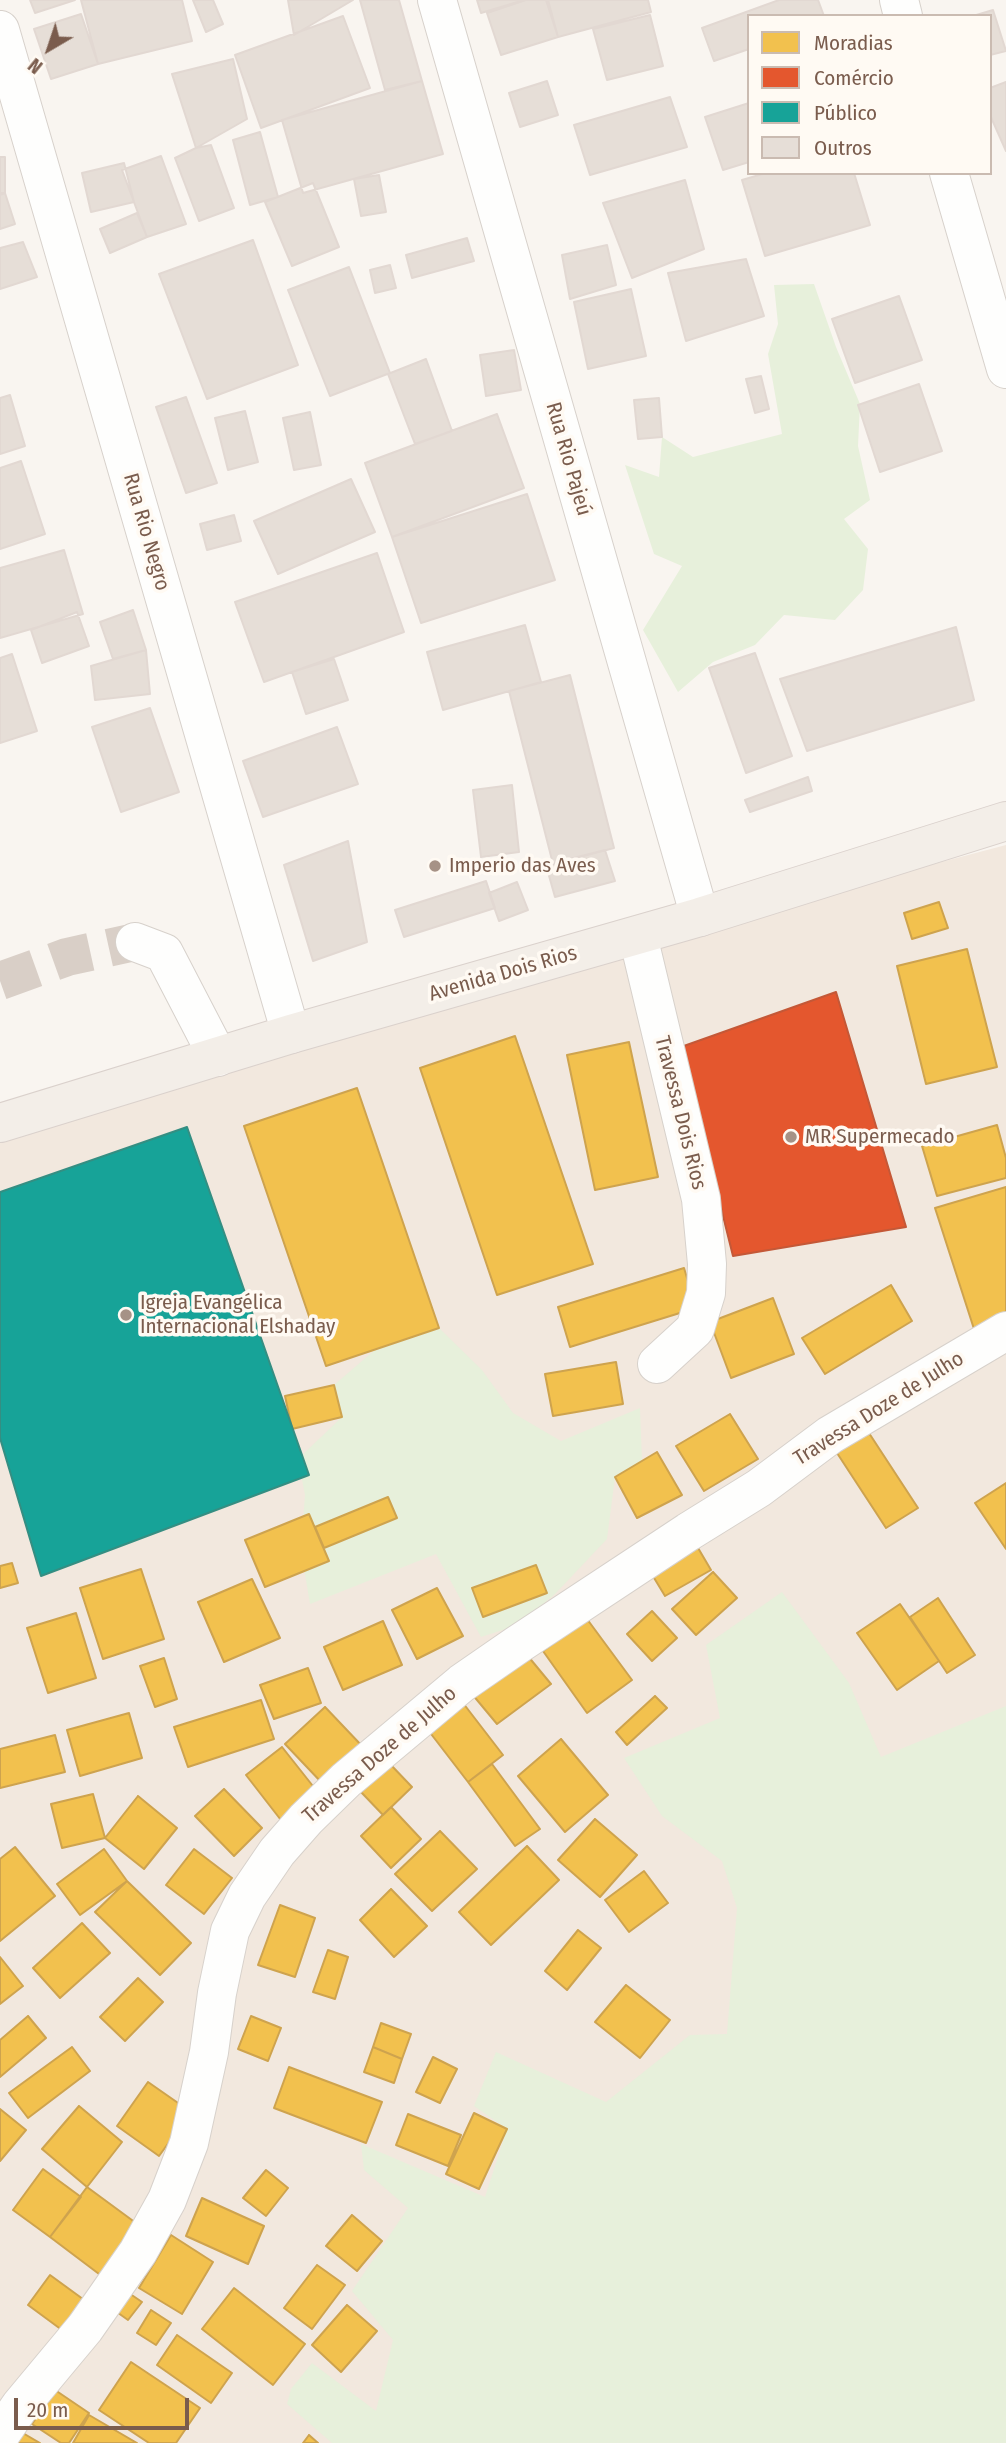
<!DOCTYPE html>
<meta charset="utf-8">
<style>
body{margin:0}
#map{position:relative;width:1006px;height:2443px;overflow:hidden;background:#f9f5f0;font-family:"Fira Sans Condensed",sans-serif}
canvas{display:block}
.legend{position:absolute;left:747px;top:14px;width:245px;height:161px;box-sizing:border-box;background:#fffaf3;border:2px solid #cabbb1;margin:0;padding:9px 12px;list-style:none;font-size:21px;color:#7a5c4d}
.legend li{display:flex;align-items:center;gap:14px;height:35px}
.legend b{width:35px;border:2px solid #cabbb1}
.north{position:absolute;left:14px;top:14px;width:70px;height:70px;-webkit-text-stroke:5px #fffaf3;paint-order:stroke;rotate:219deg;font-size:19px;font-weight:700;line-height:28px;text-align:center;color:#7a5c4d}
.north::after{content:'';display:block;margin:auto;width:24px;height:32px;background:#7a5c4d;clip-path:polygon(50% 0,100% 100%,50% 72%,0 100%)}
.scale{position:absolute;left:14px;top:2398px;width:175px;height:32px;box-sizing:border-box;border:4px solid #7a5c4d;border-top:0;padding-left:9px;font-size:21px;line-height:24px;white-space:nowrap;color:#7a5c4d;-webkit-text-stroke:5px #fffaf3;paint-order:stroke}
</style>
<div id="map">
<canvas width="1006" height="2443"></canvas>
<ul class="legend">
<li><b style="height:19px;background:#f2c14e"></b>Moradias</li>
<li><b style="height:19px;background:#e4572e"></b>Comércio</li>
<li><b style="height:19px;background:#17a398"></b>Público</li>
<li><b style="height:19px;background:#e6ded7"></b>Outros</li>
</ul>
<div class="north">N</div>
<div class="scale">20 m</div>
</div>
<script>
const ctx = document.querySelector('canvas').getContext('2d');
ctx.lineJoin = 'round';
function paint(path, color) { ctx.fillStyle = color; ctx.fill(path, 'evenodd'); }
const poly = rows => new Path2D(rows.map(r => 'M' + r).join(''));
function strokePath(path, color, width, dash) { ctx.strokeStyle = color; ctx.lineWidth = width; ctx.lineCap = dash ? 'butt' : 'round'; ctx.setLineDash(dash || []); ctx.stroke(path); }
function drawText(font, color, halo, rows, align = 'center') {
  ctx.font = font + ' "Fira Sans Condensed",sans-serif'; ctx.lineWidth = 7; ctx.setLineDash([]); ctx.textBaseline = 'middle'; ctx.strokeStyle = halo; ctx.fillStyle = color; for (const [text, x, y, turn = 0] of rows) {
    ctx.save(); ctx.translate(x, y); ctx.rotate((+turn || 0) * Math.PI / 180); ctx.textAlign = isNaN(turn) ? turn : align; if (halo) ctx.strokeText(text, 0, 0); ctx.fillText(text, 0, 0); ctx.restore();
  }
}
paint(poly([
 [1006,845,1006,2443,0,2443,0,1110]
]), '#f2e8de');
paint(poly([
 [814,284,836,347,860,404,858,446,870,500,844,519,868,549,863,590,835,620,784,615,755,645,713,662,678,692,643,630,682,566,654,554,625,465,659,477,662,437,693,457,782,434,768,354,778,324,774,285],
 [439,1328,482,1370,513,1413,561,1441,640,1408,642,1461,615,1477,607,1539,555,1594,518,1625,481,1637,436,1554,310,1604,301,1550,305,1495,298,1459,342,1417,334,1385,376,1349],
 [782,1592,849,1683,881,1757,1006,1706,1006,2443,332,2443,287,2404,291,2389,312,2363,376,2411,393,2340,352,2291,408,2208,364,2170,361,2144,485,2197,507,2129,474,2106,496,2052,606,2102,690,2035,727,2034,737,1908,722,1861,662,1816,624,1758,720,1718,706,1645]
]), '#e7f0db');
const homes = poly([
 [939,902,948,928,912,939,904,913,939,902],
 [967,949,997,1067,926,1084,897,966,967,949],
 [515,1036,593,1264,497,1295,420,1068,515,1036],
 [629,1042,658,1177,595,1190,567,1055,629,1042],
 [357,1088,439,1328,326,1366,244,1126,357,1088],
 [997,1125,1006,1158,1006,1178,937,1196,922,1146,997,1125],
 [1006,1187,1006,1313,974,1329,935,1208,1006,1187],
 [684,1268,696,1308,570,1347,558,1307,684,1268],
 [891,1285,912,1321,825,1374,802,1338,891,1285],
 [773,1298,794,1354,731,1378,710,1322,773,1298],
 [616,1362,623,1404,553,1416,545,1374,616,1362],
 [334,1385,342,1417,292,1429,285,1396,334,1385],
 [730,1414,758,1459,704,1491,676,1446,730,1414],
 [867,1430,918,1508,886,1528,837,1453,867,1430],
 [657,1452,682,1495,637,1518,615,1477,657,1452],
 [1006,1483,1006,1549,975,1503,1006,1483],
 [388,1497,397,1518,324,1548,315,1527,388,1497],
 [309,1514,329,1561,265,1587,245,1540,309,1514],
 [691,1536,711,1570,665,1596,645,1563,691,1536],
 [12,1563,18,1583,0,1588,0,1566,12,1563],
 [536,1565,547,1593,483,1617,472,1588,536,1565],
 [141,1569,164,1639,103,1659,80,1588,141,1569],
 [713,1572,737,1598,696,1635,672,1609,713,1572],
 [252,1579,280,1638,224,1662,198,1602,252,1579],
 [437,1588,463,1636,417,1659,392,1610,437,1588],
 [938,1598,975,1655,947,1673,910,1617,938,1598],
 [900,1604,939,1661,897,1690,857,1633,900,1604],
 [652,1611,677,1638,652,1661,627,1634,652,1611],
 [76,1613,96,1678,48,1693,27,1628,76,1613],
 [587,1619,632,1680,587,1713,543,1651,587,1619],
 [383,1621,402,1665,343,1690,324,1647,383,1621],
 [527,1655,551,1684,497,1724,472,1694,527,1655],
 [164,1658,177,1699,155,1707,140,1666,164,1658],
 [308,1668,321,1703,274,1719,260,1685,308,1668],
 [655,1696,667,1708,627,1745,616,1732,655,1696],
 [261,1700,274,1739,188,1767,174,1727,261,1700],
 [463,1703,503,1755,468,1782,428,1730,463,1703],
 [325,1707,363,1747,323,1784,285,1744,325,1707],
 [129,1713,142,1758,80,1776,67,1730,129,1713],
 [55,1735,65,1772,0,1788,0,1749,55,1735],
 [561,1739,608,1795,565,1832,518,1776,561,1739],
 [282,1747,320,1795,284,1824,246,1775,282,1747],
 [390,1764,412,1787,383,1815,361,1792,390,1764],
 [492,1764,540,1829,515,1846,468,1782,492,1764],
 [224,1789,262,1828,234,1856,195,1816,224,1789],
 [93,1794,105,1838,62,1848,51,1804,93,1794],
 [138,1796,177,1828,144,1869,105,1838,138,1796],
 [391,1807,421,1839,391,1868,361,1836,391,1807],
 [595,1819,637,1855,600,1897,558,1860,595,1819],
 [440,1831,477,1869,432,1911,395,1874,440,1831],
 [527,1846,559,1880,491,1945,459,1912,527,1846],
 [15,1847,55,1896,0,1941,0,1859,15,1847],
 [104,1849,127,1881,80,1915,57,1884,104,1849],
 [194,1849,232,1878,204,1914,166,1885,194,1849],
 [644,1871,668,1903,629,1932,605,1900,644,1871],
 [127,1881,191,1943,160,1975,95,1912,127,1881],
 [391,1889,427,1926,394,1957,360,1920,391,1889],
 [280,1905,315,1918,295,1977,258,1965,280,1905],
 [82,1923,110,1953,60,1998,33,1968,82,1923],
 [578,1930,601,1948,567,1990,545,1971,578,1930],
 [328,1950,348,1957,335,1999,313,1992,328,1950],
 [0,1957,23,1986,0,2004,0,1957],
 [138,1978,163,2002,125,2041,100,2017,138,1978],
 [626,1985,670,2020,640,2058,595,2022,626,1985],
 [28,2016,46,2038,0,2077,0,2040,28,2016],
 [251,2016,281,2028,268,2061,238,2049,251,2016],
 [381,2023,411,2034,402,2059,373,2047,381,2023],
 [72,2047,90,2071,28,2118,9,2093,72,2047],
 [373,2047,402,2059,394,2083,364,2072,373,2047],
 [433,2057,457,2069,440,2103,416,2092,433,2057],
 [289,2067,382,2102,366,2143,274,2108,289,2067],
 [148,2082,191,2112,159,2156,117,2126,148,2082],
 [79,2106,122,2142,87,2187,42,2149,79,2106],
 [0,2109,26,2130,0,2161,0,2109],
 [474,2113,507,2129,479,2189,446,2174,474,2113],
 [408,2114,461,2135,448,2166,396,2145,408,2114],
 [43,2169,81,2197,50,2237,13,2210,43,2169],
 [266,2170,288,2188,266,2216,243,2198,266,2170],
 [87,2187,140,2226,103,2277,50,2237,87,2187],
 [202,2198,264,2226,248,2264,186,2236,202,2198],
 [352,2215,382,2241,357,2271,326,2246,352,2215],
 [171,2235,213,2262,182,2314,139,2288,171,2235],
 [317,2265,345,2285,312,2329,284,2308,317,2265],
 [50,2275,87,2302,66,2333,28,2305,50,2275],
 [120,2287,142,2302,128,2320,107,2305,120,2287],
 [234,2288,305,2344,273,2385,202,2329,234,2288],
 [347,2305,377,2331,341,2372,312,2345,347,2305],
 [151,2310,171,2323,156,2345,137,2333,151,2310],
 [177,2335,232,2373,211,2403,157,2365,177,2335],
 [131,2362,200,2408,176,2443,149,2443,99,2410,131,2362],
 [55,2390,89,2413,69,2443,61,2443,32,2424,55,2390],
 [89,2415,137,2443,73,2443,89,2415],
 [9,2425,40,2443,0,2443,9,2425],
 [309,2435,318,2443,303,2443,309,2435]
]);
paint(homes, '#f2c14e');
strokePath(homes, '#cea34e', 2);
const shops = poly([
 [836,992,906,1227,733,1256,681,1047,836,992]
]);
paint(shops, '#e4572e');
strokePath(shops, '#c45837', 2);
const public = poly([
 [187,1127,309,1475,41,1576,0,1438,0,1192,187,1127]
]);
paint(public, '#17a398');
strokePath(public, '#358e82', 2);
const building = poly([
 [30,0,75,0,35,13,30,0],
 [81,0,182,0,192,41,98,64,81,0],
 [193,0,213,0,223,24,206,32,193,0],
 [288,0,353,0,294,35,288,0],
 [360,0,399,0,422,81,385,90,360,0],
 [477,0,524,0,481,13,477,0],
 [526,0,546,0,558,37,501,55,487,13,526,0],
 [548,0,648,0,651,12,558,37,548,0],
 [779,0,818,0,824,16,749,16,749,49,714,61,702,28,779,0],
 [993,10,1006,51,990,55,990,16,973,16,993,10],
 [81,14,98,64,51,79,34,29,81,14],
 [650,15,663,66,607,80,593,29,650,15],
 [343,16,370,88,261,128,235,55,343,16],
 [233,59,247,119,196,148,172,74,233,59],
 [422,81,443,154,303,193,282,120,422,81],
 [547,81,558,115,520,127,509,93,547,81],
 [1006,82,1006,151,990,115,990,88,1006,82],
 [670,97,687,147,590,175,574,125,670,97],
 [749,103,749,162,723,170,705,117,749,103],
 [260,132,278,197,250,205,233,140,260,132],
 [211,145,234,208,199,221,175,158,196,148,211,145],
 [161,156,186,224,147,237,122,170,161,156],
 [0,157,5,157,5,193,0,193,0,157],
 [124,163,134,202,91,212,82,173,124,163],
 [766,173,854,173,870,225,765,256,742,180,766,173],
 [379,175,386,212,361,216,354,179,379,175],
 [685,180,704,249,632,278,603,203,685,180],
 [313,183,339,247,292,266,265,202,313,183],
 [5,193,15,224,0,229,0,195,5,193],
 [137,213,147,237,110,253,100,229,137,213],
 [467,238,474,261,412,278,406,255,467,238],
 [253,240,298,365,207,399,159,274,253,240],
 [23,242,37,277,0,289,0,248,23,242],
 [607,245,616,285,570,299,562,255,607,245],
 [746,259,764,316,686,341,668,273,746,259],
 [390,265,396,288,375,293,370,270,390,265],
 [349,267,390,373,330,396,288,290,349,267],
 [631,289,646,356,588,369,574,302,631,289],
 [899,296,922,360,855,383,832,319,899,296],
 [514,350,521,390,486,396,480,355,514,350],
 [426,359,452,431,415,444,388,374,426,359],
 [761,376,769,409,755,413,746,379,761,376],
 [919,384,942,451,880,472,858,405,919,384],
 [10,395,25,446,0,454,0,398,10,395],
 [186,397,217,483,186,493,156,407,186,397],
 [659,398,662,437,638,439,634,400,659,398],
 [245,411,258,462,228,470,215,418,245,411],
 [310,412,321,465,294,470,283,418,310,412],
 [497,414,524,488,392,537,365,463,497,414],
 [21,461,45,534,0,549,0,468,21,461],
 [351,479,375,532,278,574,254,521,351,479],
 [527,494,555,580,421,623,392,537,527,494],
 [234,515,241,541,207,550,200,524,234,515],
 [64,550,83,614,0,638,0,568,64,550],
 [377,553,404,632,264,682,235,602,377,553],
 [133,610,146,650,113,659,100,622,133,610],
 [77,612,89,646,42,663,31,630,77,612],
 [525,625,541,682,443,710,427,652,525,625],
 [956,627,974,700,807,751,780,679,956,627],
 [146,650,150,694,95,700,91,666,146,650],
 [755,653,792,756,746,773,709,668,755,653],
 [12,654,37,731,0,743,0,658,12,654],
 [334,659,348,700,306,714,292,672,334,659],
 [570,675,614,848,553,864,509,691,570,675],
 [150,708,179,792,121,812,92,727,150,708],
 [337,727,358,784,263,817,243,761,337,727],
 [808,777,812,791,750,812,745,800,808,777],
 [512,785,519,852,481,857,473,790,512,785],
 [348,841,367,942,313,961,284,865,348,841],
 [605,850,615,881,555,897,546,865,605,850],
 [486,881,495,908,404,937,395,910,486,881],
 [517,882,528,910,499,921,489,893,517,882]
]);
paint(building, '#e6ded7');
strokePath(building, '#e2d8d2', 2);
strokePath(poly([
 [0,981,67,957,135,942]
]), '#d9cfc7', 38, [38, 19]);
const minor = poly([
 [437,0,700,917],
 [899,0,903,16],
 [0,30,291,1034],
 [949,173,1006,369],
 [638,936,701,1199,707,1264,706,1293,695,1329,657,1364],
 [135,942,164,953,218,1057],
 [0,2435,20,2406,85,2328,138,2252,167,2200,189,2143,209,2052,217,1993,230,1931,247,1896,277,1852,306,1819,346,1780,462,1683,517,1645,688,1532,759,1488,830,1435,1006,1331]
]);
const major = poly([
 [0,1123,291,1034,700,917,1006,821]
]);
strokePath(minor, '#d7d1cb', 40);
strokePath(major, '#dad1cc', 40);
strokePath(minor, '#fefefd', 38);
strokePath(major, '#f3eee8', 38);
for (const [x, y, r, color] of [
 [435,866,7,"#a69286"],
 [791,1137,7,"#a69286"],
 [126,1315,7,"#a69286"]
]) { const dot = new Path2D(); dot.arc(x, y, r, 0, 2 * Math.PI); ctx.fillStyle = color; ctx.fill(dot); strokePath(dot, '#fffaf3', 2.5); }
drawText('21px', '#7a5c4d', '#fffaf3', [
 ["Rua Rio Pajeú",568,459,74],
 ["Rua Rio Negro",146,532,74],
 ["Avenida Dois Rios",503,974,-16],
 ["Travessa Dois Rios",680,1113,76],
 ["Travessa Doze de Julho",879,1409,-32],
 ["Travessa Doze de Julho",380,1755,-41]
]);
drawText('21px', '#7a5c4d', '#fffaf3', [
 ["Imperio das Aves",449,866],
 ["MR Supermecado",805,1137],
 ["Igreja Evangélica",140,1303],
 ["Internacional Elshaday",140,1327]
], 'left');
</script>
